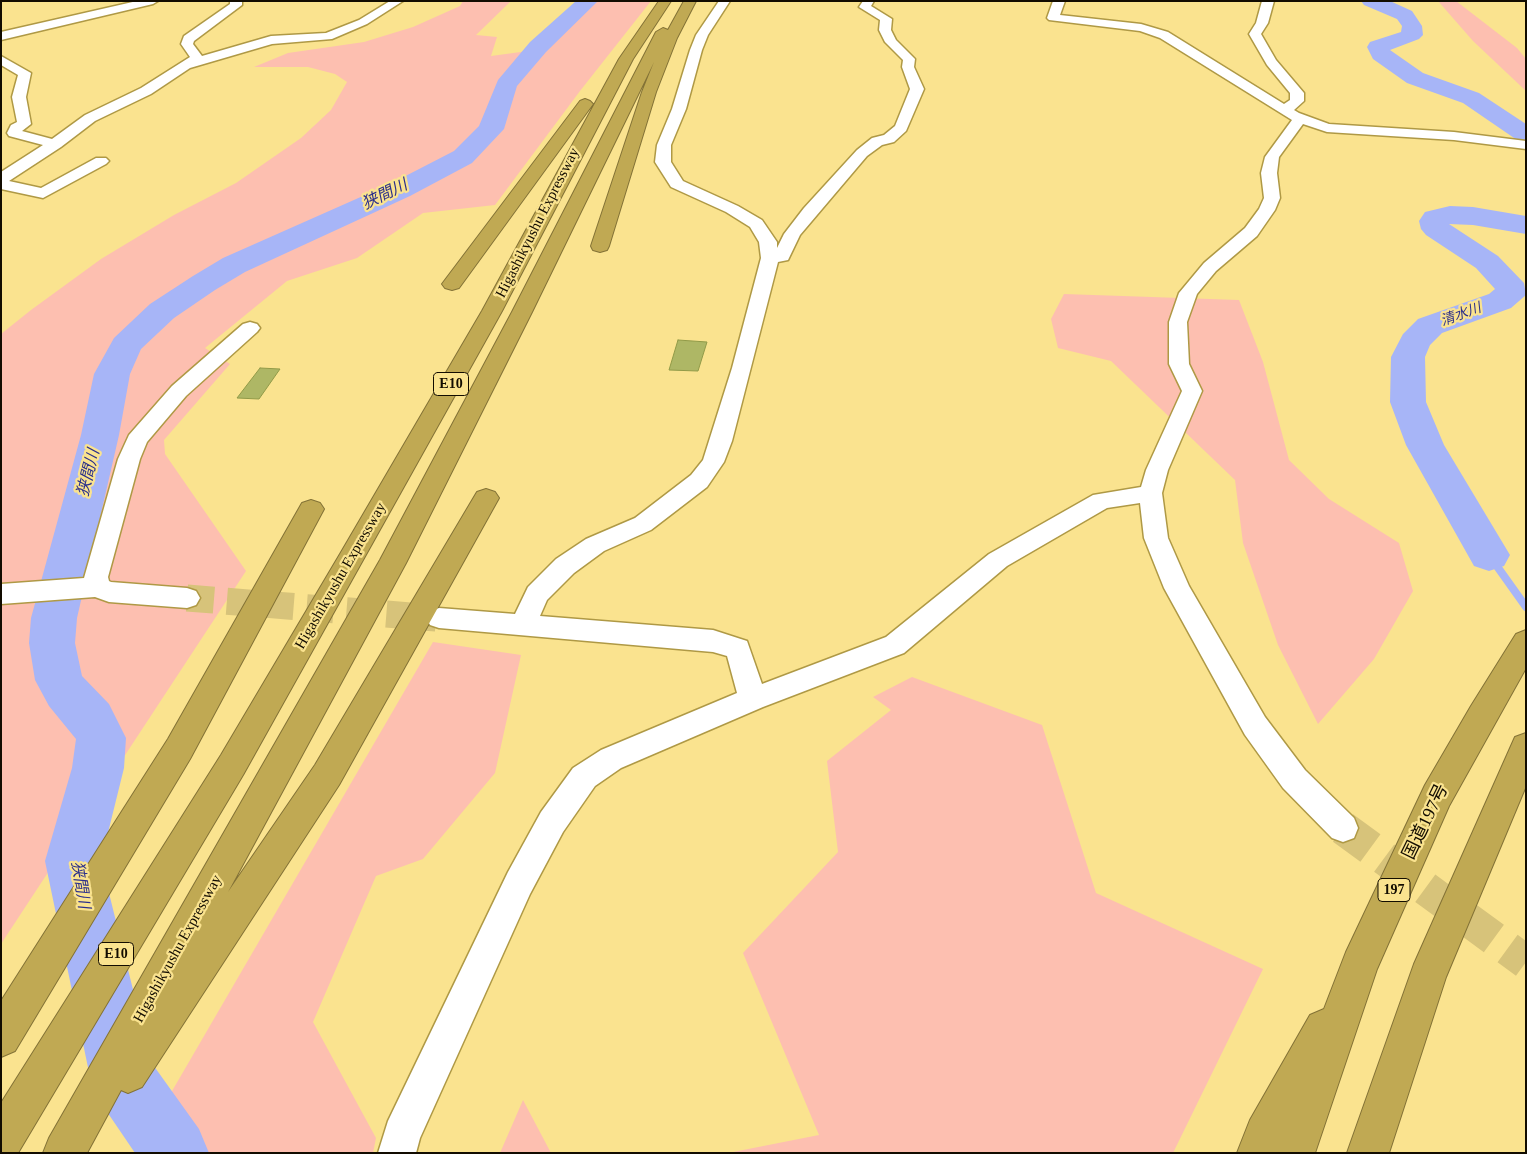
<!DOCTYPE html>
<meta charset="utf-8">
<style>
body{margin:0}
#map{position:relative;width:1527px;height:1154px;overflow:hidden;background:#fae38f;font-family:"Times New Roman",serif}
canvas{display:block}
.frame{position:absolute;inset:0;border:2px solid #120c00;pointer-events:none}
</style>
<div id="map">
<canvas width="1527" height="1154"></canvas>
<div class="frame"></div>
</div>
<script>
const ctx = document.querySelector('canvas').getContext('2d');
ctx.lineJoin = 'round';
function paint(path, color) { ctx.fillStyle = color; ctx.fill(path, 'evenodd'); }
const poly = rows => new Path2D(rows.map(r => 'M' + r).join(''));
function strokePath(path, color, width, dash) { ctx.strokeStyle = color; ctx.lineWidth = width; ctx.lineCap = dash ? 'butt' : 'round'; ctx.setLineDash(dash || []); ctx.stroke(path); }
function drawText(font, color, halo, rows, align = 'center') {
  ctx.font = font + ' "Times New Roman","Noto Sans JP",serif'; ctx.lineWidth = 4.5; ctx.setLineDash([]); ctx.textBaseline = 'middle'; ctx.strokeStyle = halo; ctx.fillStyle = color; for (const [text, x, y, turn = 0] of rows) {
    ctx.save(); ctx.translate(x, y); ctx.rotate((+turn || 0) * Math.PI / 180); ctx.textAlign = isNaN(turn) ? turn : align; if (halo) ctx.strokeText(text, 0, 0); ctx.fillText(text, 0, 0); ctx.restore();
  }
}
paint(poly([
 [463,1,511,1,476,35,497,37,491,56,543,49,596,1,651,1,580,91,495,205,423,213,357,258,287,281,205,348,230,364,164,440,165,454,246,571,1,944,1,334,31,310,101,259,174,215,236,183,301,138,331,110,347,82,335,74,308,67,254,67,288,53,364,42,413,27,460,6],
 [1438,1,1456,1,1517,48,1526,59,1526,91,1473,41],
 [1064,294,1239,300,1263,362,1289,460,1329,499,1399,543,1413,591,1374,659,1318,724,1278,645,1243,543,1235,480,1111,361,1058,348,1051,319],
 [433,642,521,655,495,773,423,859,376,876,313,1022,376,1138,373,1153,136,1153],
 [912,677,1042,725,1096,893,1263,969,1173,1153,728,1153,819,1135,743,953,838,852,827,761,891,710,873,697],
 [523,1100,551,1153,500,1153]
]), '#fdbfb0');
strokePath(poly([
 [1489,555,1526,607]
]), '#a7b5f7', 8);
paint(poly([
 [576,1,598,1,546,52,517,86,504,129,472,163,410,196,245,272,215,290,174,318,141,349,130,374,119,435,77,618,75,643,82,676,109,704,126,738,124,768,101,861,151,1062,199,1129,209,1153,135,1153,99,1100,90,1077,45,861,72,768,76,739,49,706,35,680,29,643,31,618,81,435,94,374,114,338,150,304,193,276,223,258,390,184,454,151,479,126,498,80,530,42,576,1],
 [1361,1,1390,1,1412,11,1422,26,1423,35,1419,39,1390,50,1423,73,1479,93,1526,124,1526,143,1517,140,1463,103,1407,83,1373,59,1367,47,1370,42,1401,32,1402,26,1397,19,1364,5,1361,1],
 [1450,206,1473,207,1526,216,1526,234,1473,225,1449,224,1498,256,1524,283,1526,295,1511,308,1442,333,1430,345,1425,357,1426,402,1444,445,1510,555,1504,566,1489,571,1474,566,1406,445,1390,402,1391,357,1403,334,1418,319,1489,294,1495,289,1476,268,1426,235,1421,229,1419,221,1425,212,1450,206]
]), '#a7b5f7');
const building = poly([
 [678,340,707,342,698,371,669,370,678,340],
 [260,368,280,369,259,399,237,398,260,368]
]);
paint(building, '#aeb765');
strokePath(building, '#919a48', 1);
strokePath(poly([
 [187,598,436,618]
]), '#d7c37a', 27, [27, 13]);
strokePath(poly([
 [1343,828,1526,962]
]), '#d7c37a', 34, [34, 17]);
const street = poly([
 [137,1,158,1,153,4,1,40,1,32,137,1],
 [230,1,242,1,242,5,194,41,193,44,202,56,271,36,326,33,359,20,390,1,403,1,367,24,332,39,272,44,190,68,151,94,95,121,61,147,9,181,41,188,96,158,106,158,109,161,106,164,43,198,1,189,1,172,43,145,9,136,7,133,11,125,17,122,12,97,18,75,1,65,1,56,31,73,26,97,31,124,22,131,52,139,85,115,141,88,190,57,181,44,184,36,230,4,230,1],
 [719,1,730,1,708,35,702,50,686,109,671,145,671,162,683,181,738,206,762,220,777,242,777,248,784,234,804,208,857,150,872,138,884,135,895,126,910,89,902,67,903,60,885,42,879,30,880,20,859,7,863,1,874,1,871,6,892,19,891,30,896,40,915,59,914,67,924,89,906,131,894,142,882,145,867,156,800,235,788,260,778,262,732,441,724,462,707,487,651,530,604,551,574,573,547,600,540,616,713,630,747,641,762,684,886,637,989,554,1093,495,1141,487,1146,470,1182,391,1169,364,1169,322,1179,293,1204,263,1245,228,1259,209,1264,198,1261,173,1265,157,1292,120,1160,38,1140,31,1049,20,1047,18,1053,1,1065,1,1060,15,1141,24,1168,32,1284,104,1290,100,1290,93,1267,65,1249,34,1256,23,1262,1,1274,1,1268,23,1261,34,1276,60,1304,93,1304,101,1294,110,1299,113,1329,124,1454,132,1526,141,1526,149,1454,140,1327,132,1303,124,1279,157,1277,173,1280,198,1275,210,1257,236,1216,271,1197,294,1187,322,1189,364,1202,391,1168,470,1162,493,1168,538,1189,586,1265,717,1305,770,1354,818,1358,828,1354,838,1343,842,1332,838,1283,788,1245,735,1164,588,1144,538,1140,503,1107,508,1007,566,904,653,763,707,621,768,595,786,563,832,530,894,420,1138,416,1153,378,1153,388,1121,508,872,541,812,573,768,601,750,737,693,727,656,713,652,439,628,430,625,426,618,430,611,439,608,515,614,528,587,556,559,586,539,635,518,691,475,703,460,732,368,761,258,759,242,750,227,726,212,671,187,655,162,657,145,672,109,690,50,696,35,719,1],
 [250,322,257,324,260,328,257,332,186,396,147,442,140,459,108,577,109,581,111,582,187,588,196,591,200,598,196,605,187,608,109,602,95,597,1,604,1,584,84,578,118,459,129,435,172,386,243,324,250,322]
]);
const highway = poly([
 [659,1,671,1,633,59,502,311,243,775,18,1153,1,1153,1,1103,221,755,340,554,482,311,619,59,659,1],
 [684,1,696,1,677,38,656,92,609,246,607,250,600,252,593,250,591,246,642,92,654,62,532,312,406,563,228,892,315,765,477,492,486,489,495,492,499,498,339,785,142,1087,128,1093,121,1090,87,1153,43,1153,49,1138,380,560,512,312,656,32,663,28,668,30,684,1],
 [585,99,590,101,593,104,459,288,452,290,445,288,442,284,445,280,580,101,585,99],
 [311,500,320,503,324,509,190,759,15,1051,1,1057,1,1001,168,739,302,503,311,500],
 [1526,630,1526,668,1449,806,1377,969,1315,1153,1237,1153,1250,1120,1310,1015,1324,1009,1346,952,1425,785,1471,706,1516,634,1526,630],
 [1526,733,1526,786,1446,977,1389,1153,1347,1153,1414,964,1515,737,1526,733]
]);
strokePath(street, '#af9945', 3);
strokePath(highway, '#837236', 2);
paint(street, '#fff');
paint(highway, '#c0a953');
drawText('italic 14px', '#2b2f8b', '#fae38f', [
 ["清水川",1461,315,-20]
]);
for (const [x, y, w] of [
 [451,384,35],
 [1394,890,32],
 [116,954,35]
]) { const box = new Path2D(); box.roundRect(x - w / 2, y - 11.5, w, 23, 4); ctx.fillStyle = '#fae38f'; ctx.fill(box); strokePath(box, '#120c00', 1); }
drawText('bold 14px', '#120c00', null, [
 ["E10",451,384],
 ["197",1394,890],
 ["E10",116,954]
]);
drawText('15px', '#120c00', '#fae38f', [
 ["Higashikyushu Expressway",538,223,-63],
 ["Higashikyushu Expressway",341,576,-60],
 ["Higashikyushu Expressway",178,949,-61]
]);
drawText('italic 16px', '#2b2f8b', '#fae38f', [
 ["狭間川",385,195,-26],
 ["狭間川",89,473,-76],
 ["狭間川",80,885,81]
]);
drawText('18px', '#120c00', '#fae38f', [
 ["国道197号",1426,822,-64]
]);
</script>
